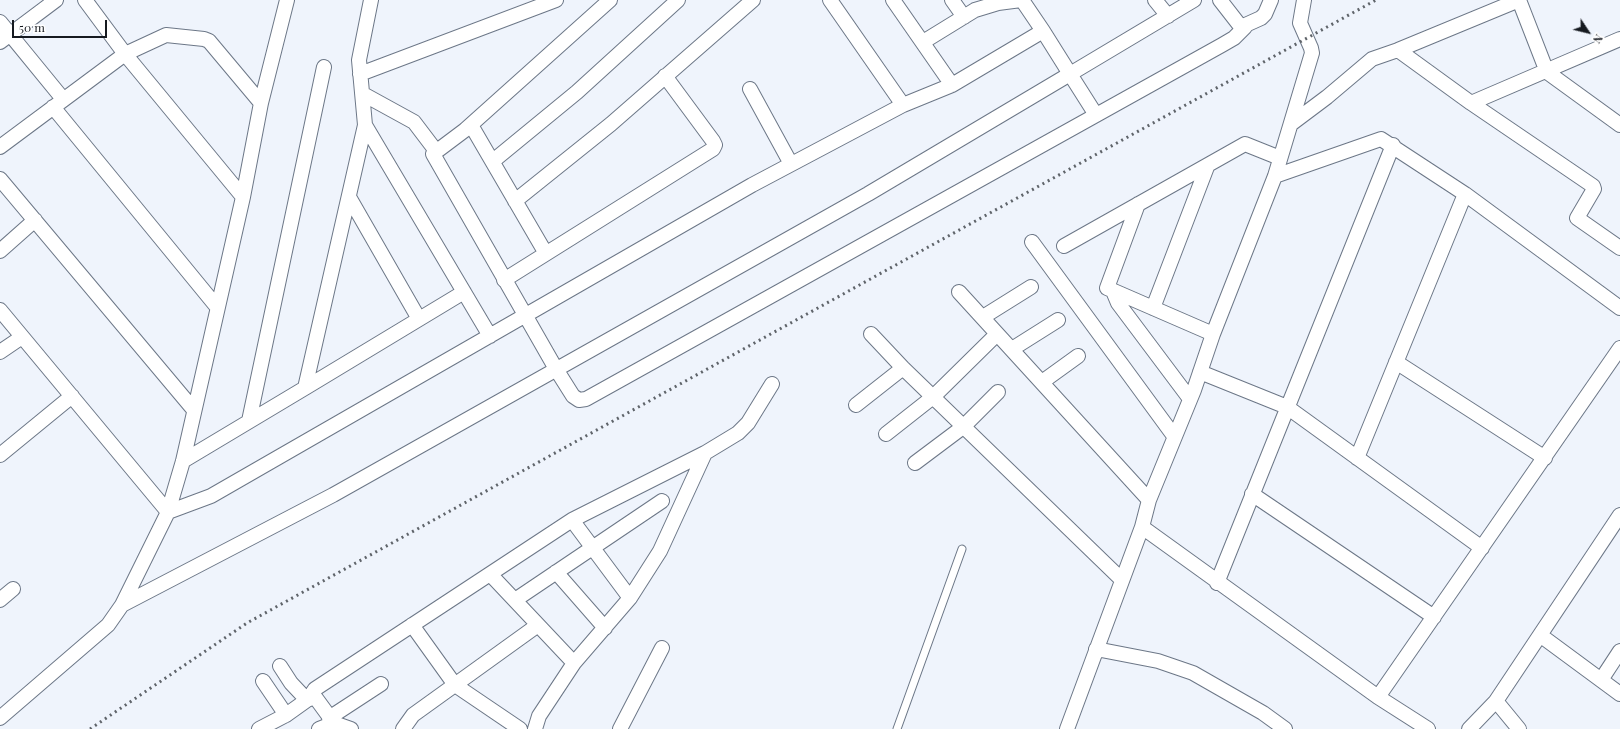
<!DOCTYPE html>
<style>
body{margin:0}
#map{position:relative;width:1620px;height:729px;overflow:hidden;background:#eff4fc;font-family:"Playfair Display",serif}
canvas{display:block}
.north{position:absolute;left:1568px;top:12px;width:40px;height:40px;-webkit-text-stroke:3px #fff;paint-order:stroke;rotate:125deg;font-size:11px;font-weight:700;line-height:16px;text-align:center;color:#161a20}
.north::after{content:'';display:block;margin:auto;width:14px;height:18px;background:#161a20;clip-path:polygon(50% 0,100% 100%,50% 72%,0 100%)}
.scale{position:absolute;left:12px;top:20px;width:95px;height:18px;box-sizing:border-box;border:2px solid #161a20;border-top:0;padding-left:5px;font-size:12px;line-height:14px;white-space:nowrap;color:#161a20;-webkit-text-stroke:3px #fff;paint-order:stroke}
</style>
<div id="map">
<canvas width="1620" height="729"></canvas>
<div class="north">N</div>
<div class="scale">50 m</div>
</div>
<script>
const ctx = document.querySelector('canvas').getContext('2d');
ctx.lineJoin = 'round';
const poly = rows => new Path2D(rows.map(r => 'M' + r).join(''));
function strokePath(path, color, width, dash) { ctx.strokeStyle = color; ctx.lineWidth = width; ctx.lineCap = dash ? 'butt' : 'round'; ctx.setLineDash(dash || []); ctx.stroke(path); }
const service = poly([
 [897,729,962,549]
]);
const minor = poly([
 [85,0,125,54,243,197],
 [371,0,359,60,365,125,490,336],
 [610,0,465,130,433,154,556,369,573,396,579,400,586,399,1222,45,1234,38,1245,27],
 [830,0,903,105],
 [893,0,952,85],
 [952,0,964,17],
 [1022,0,1043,31],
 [1155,0,1168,16],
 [1220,0,1241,27,1261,18,1265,14,1271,0],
 [1519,0,1547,72,1620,125],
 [0,22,63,99],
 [0,42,56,0],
 [923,42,975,10,998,3,1021,0],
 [1398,50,1471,103,1593,186,1594,189,1577,218,1620,248],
 [360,74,556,0],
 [750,89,791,164],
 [363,94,414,122,436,151],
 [1471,103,1620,39],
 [53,107,217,307],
 [1096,115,1070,74,1194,0],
 [1291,124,1327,97,1372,59,1398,50,1519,0],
 [471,125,545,252],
 [0,147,125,54,166,35,204,39,209,41,261,103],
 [493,161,577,92,678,0],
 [1275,176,1381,139,1465,194,1620,308],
 [0,179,194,410],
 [349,197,419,319],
 [515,201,611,124,753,0],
 [1138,204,1107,288,1213,334],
 [1032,242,1174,436],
 [1064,246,1245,144,1280,158],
 [0,251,35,220],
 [504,280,713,149,715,145,713,141,665,76],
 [1113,291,1118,303,1190,399],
 [959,292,1149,500],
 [1153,308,1207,167],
 [0,310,168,512,211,496,752,185,903,105,952,85,1043,31,1070,74,868,194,333,495,122,605],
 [983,317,1031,287],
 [871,334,903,368,1121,579],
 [1012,349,1058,320],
 [0,352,22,337],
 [1396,362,1545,458],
 [1200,372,1287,407,1482,548],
 [1042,382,1078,356],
 [305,388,464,292],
 [856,405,903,368],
 [249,421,324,67],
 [886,434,933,397,997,334],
 [0,455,72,396],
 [1357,458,1465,194],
 [183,461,305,388,365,125],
 [915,463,963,427,998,392],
 [1252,494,1434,617],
 [572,520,630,598],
 [1142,527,1378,697,1428,729],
 [556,572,605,628],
 [490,574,574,663],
 [1217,583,1393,145],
 [0,600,13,589],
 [515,600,662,501],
 [412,625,455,685,520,729],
 [1540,635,1620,694],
 [1096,649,1158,661,1193,673,1263,713,1285,729],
 [280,666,291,683,307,700],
 [1601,680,1620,651],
 [263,681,286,715],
 [1378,697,1620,348],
 [0,718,108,625,122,605,168,512,183,461,243,197,261,103,287,0],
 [329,718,381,684],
 [334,723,315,697,313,692,315,689,572,520,705,453,738,433,748,423,772,384],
 [259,729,286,715,307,700,315,697],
 [319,729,334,723,351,729],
 [403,729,413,715,538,625],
 [535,729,539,716,574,663,630,598,660,551,705,453],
 [620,729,662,648],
 [1067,729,1142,527,1149,500,1194,390,1213,334,1275,176,1312,53,1311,48,1300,23,1304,0],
 [1469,729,1496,701],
 [1519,729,1496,701,1620,515]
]);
strokePath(service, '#6c7787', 9);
strokePath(minor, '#6c7787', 16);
strokePath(service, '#fff', 7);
strokePath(minor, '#fff', 14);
strokePath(poly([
 [90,729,247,623,1376,0]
]), '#5f646a', 3, [2, 4]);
</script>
